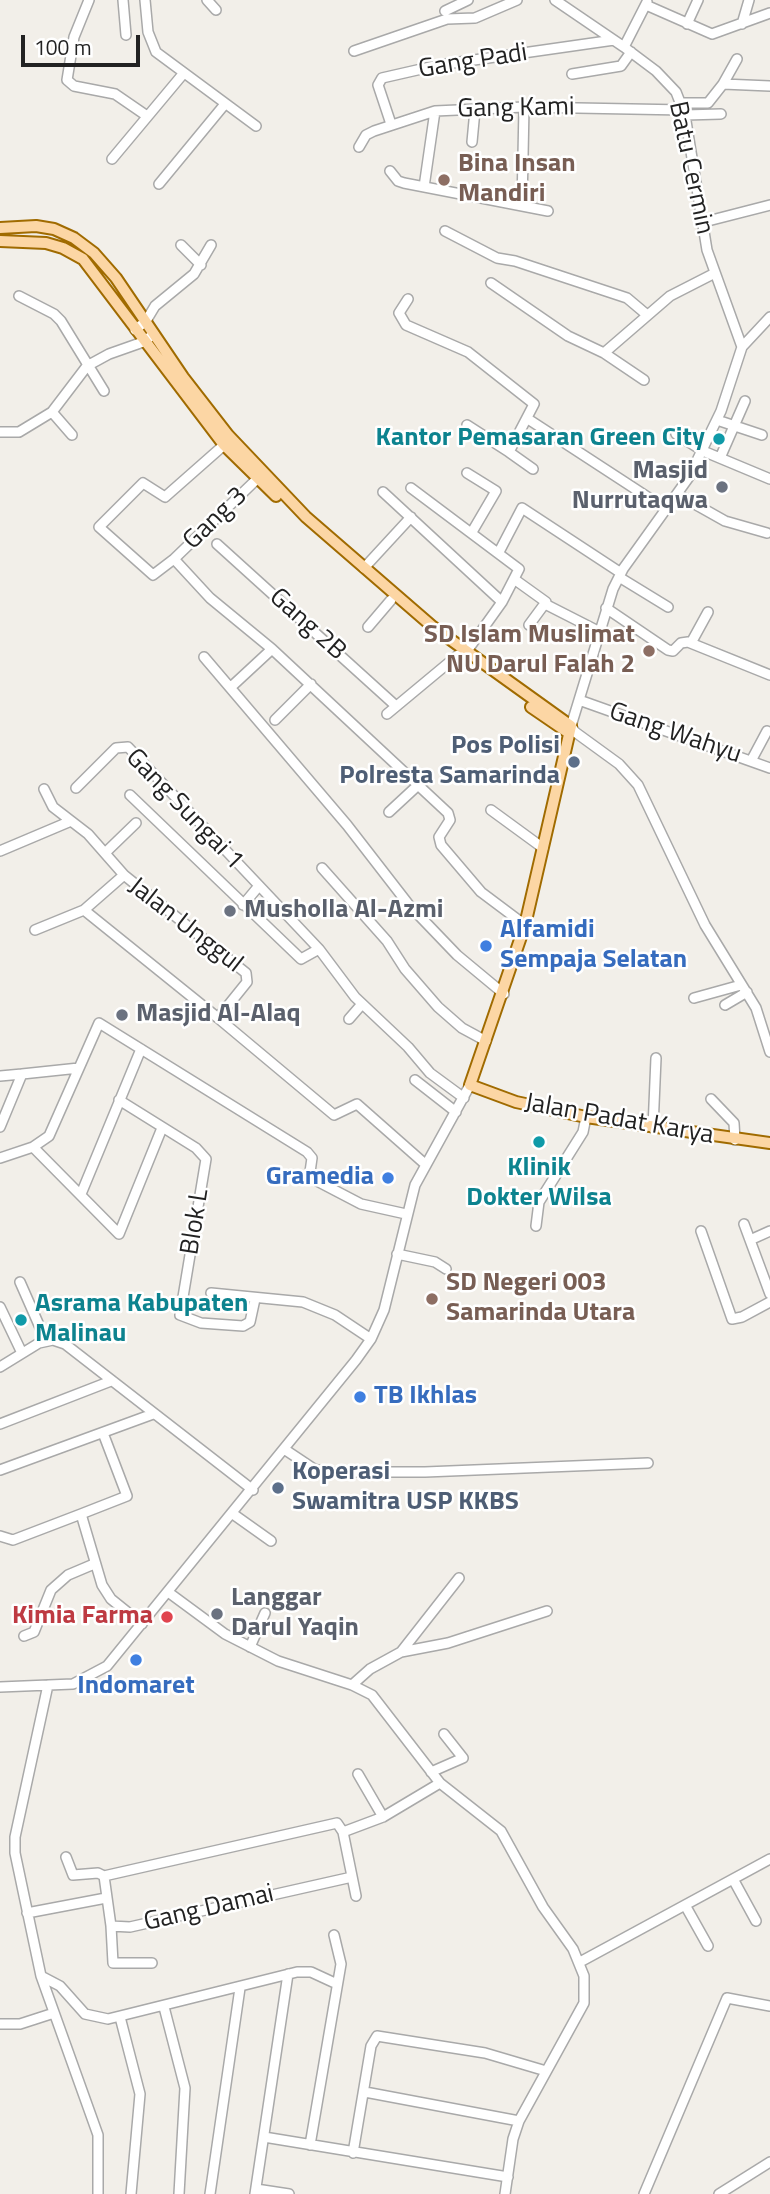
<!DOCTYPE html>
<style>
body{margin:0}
#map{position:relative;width:770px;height:2194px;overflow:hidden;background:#f2efe9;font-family:"Titillium Web",sans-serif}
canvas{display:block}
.scale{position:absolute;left:21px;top:35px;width:119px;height:32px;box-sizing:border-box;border:4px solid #222;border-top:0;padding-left:9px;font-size:21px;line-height:24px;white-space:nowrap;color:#222;-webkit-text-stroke:5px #fff;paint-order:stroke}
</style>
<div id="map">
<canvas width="770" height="2194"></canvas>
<div class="scale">100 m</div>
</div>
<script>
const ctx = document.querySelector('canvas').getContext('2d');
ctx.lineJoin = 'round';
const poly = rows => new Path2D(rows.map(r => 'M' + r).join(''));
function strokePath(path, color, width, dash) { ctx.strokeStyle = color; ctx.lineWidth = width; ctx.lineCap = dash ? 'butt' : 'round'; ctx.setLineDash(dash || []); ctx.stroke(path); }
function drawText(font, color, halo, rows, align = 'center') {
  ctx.font = font + ' "Titillium Web",sans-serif'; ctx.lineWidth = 5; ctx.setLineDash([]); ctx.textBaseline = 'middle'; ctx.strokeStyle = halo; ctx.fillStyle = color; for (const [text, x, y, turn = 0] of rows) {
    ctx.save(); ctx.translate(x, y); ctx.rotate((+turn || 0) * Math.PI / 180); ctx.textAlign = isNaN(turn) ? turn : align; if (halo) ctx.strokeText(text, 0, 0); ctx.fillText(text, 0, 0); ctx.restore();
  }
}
const minor = poly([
 [89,0,74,37,67,80,74,86,115,94,147,116],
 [123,0,126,35],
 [145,0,148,32,156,52,256,126],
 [207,0,216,10],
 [555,0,624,47,656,71,676,92,685,115,707,250,742,347],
 [646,5,712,34,770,13],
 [445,11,468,0],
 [687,24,698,0],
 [742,24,749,0],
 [624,47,647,2],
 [354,51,447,19,475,18,517,0],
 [572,74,621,66,631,52],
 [723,84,737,59],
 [682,103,708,103,723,84,770,86],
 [685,115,721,114],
 [391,124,378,85,382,78,439,65,614,40],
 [472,142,475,110],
 [359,147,366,135,374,131,435,111,524,107,684,110],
 [112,159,183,74],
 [390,171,398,181,404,183,548,211],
 [159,184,225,104],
 [424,187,435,111],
 [522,205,524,107],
 [704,222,770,205],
 [445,231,497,258,515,261,627,298,646,314],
 [181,245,201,265],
 [491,283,568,336,604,353,644,380],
 [19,296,54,314,61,321,104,391],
 [408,299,399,313,406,325,468,352,534,404,509,452,467,425],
 [770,317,742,347,721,411,689,477,623,569,613,589,571,726,575,732,619,764,638,785,705,925,756,1008,770,1052],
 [135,330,146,321,155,306,194,274,211,245],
 [604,353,670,296,715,273],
 [52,412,72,435],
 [528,419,666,509],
 [717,420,762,435],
 [0,432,19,432,52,412,87,366,109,354,143,342,154,334],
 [676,434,703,451,770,479],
 [224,445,165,497,143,483,99,527,153,575,174,559,257,479],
 [509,452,533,469],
 [720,458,745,401],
 [467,473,496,491,472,532],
 [411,488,519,569,502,602,462,658],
 [383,492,502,602],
 [677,494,725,521,767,533],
 [217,544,396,706],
 [499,552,522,508,621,573],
 [174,559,210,598,272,649],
 [364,568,411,517],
 [619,577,668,607],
 [514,579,546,602,529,625],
 [545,604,598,631],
 [606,608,668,650,673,651,681,643,688,642,770,675],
 [368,627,391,600],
 [691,643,708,612],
 [204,657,347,825,409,905,457,955,504,994],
 [231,687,272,649,448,813,450,820,439,837,441,845,481,892,525,925],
 [579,700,770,768],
 [387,714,458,655],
 [275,720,311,684],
 [751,761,767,731],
 [76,788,116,748,128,747,319,949,355,997,408,1047,430,1073,464,1098],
 [44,789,53,807,88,834,124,875],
 [130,795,301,959,319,949],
 [491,810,543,848],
 [389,812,416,787],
 [0,851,71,821],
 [105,853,136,823],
 [322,868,387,941,405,969,438,1007,462,1028,486,1041],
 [243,905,258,887],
 [35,930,84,910],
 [694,998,741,985],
 [725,1005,747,992],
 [218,1018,84,910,124,875,246,973,247,982,218,1018,334,1115,357,1104,425,1164],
 [349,1019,362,1004],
 [0,1076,22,1074],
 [415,1080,456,1112],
 [711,1099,734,1123,735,1140],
 [119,1100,196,1148,206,1159,180,1315,201,1323,243,1326,250,1322,255,1299],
 [0,1127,22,1074,79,1068],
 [162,1128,119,1234,33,1147,49,1136,99,1023,307,1152,312,1158,310,1172,315,1180,361,1204,406,1214],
 [653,1128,656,1058],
 [0,1158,33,1147],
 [81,1194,141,1049],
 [744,1224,770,1294],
 [536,1226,539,1202,583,1132,586,1117],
 [701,1231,732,1319,742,1317,770,1302],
 [750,1240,770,1231],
 [397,1254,435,1262,446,1269],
 [20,1282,46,1341],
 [211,1293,303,1302,335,1315,371,1339],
 [0,1307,21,1351],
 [0,1367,39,1343,53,1340,65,1344,253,1490],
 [0,1424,111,1381],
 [284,1449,314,1469,327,1472,425,1472,648,1463],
 [0,1470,153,1414],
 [81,1514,127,1496,103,1433],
 [233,1514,271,1541],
 [0,1536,13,1540,81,1514,102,1585,111,1599,142,1624],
 [168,1592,225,1634,278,1661,352,1685,372,1695,440,1783,501,1831,543,1907,573,1949,584,1976,584,2003,519,2121,513,2139,505,2194],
 [24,1636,34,1632,51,1590,68,1575,94,1564],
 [250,1647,265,1613],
 [401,1652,459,1578],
 [48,1685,15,1837,15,1853,41,1976,98,2135,98,2194],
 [352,1685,370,1669,401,1652,448,1643,547,1611],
 [0,1687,73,1684,107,1666,356,1360,371,1339,384,1310,415,1185,470,1085],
 [431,1772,463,1758,444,1734],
 [358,1774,383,1817],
 [343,1832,356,1896],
 [66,1857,73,1875,98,1873,104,1876],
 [352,1877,130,1927,111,1926,104,1876,337,1823,343,1832,383,1817,440,1783],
 [733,1879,756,1921],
 [685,1905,708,1946],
 [27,1913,106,1898],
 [111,1926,113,1963,152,1963],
 [580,1962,770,1859],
 [41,1976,60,1986,85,2014,108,2019,297,1972,311,1972,337,1984],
 [164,2007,185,2088,179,2194],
 [120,2017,140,2094,131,2194],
 [0,2024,20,2024,54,2013],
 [365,2092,519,2121],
 [264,2137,508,2177],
 [310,2145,341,1964,334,1935],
 [353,2153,371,2046,377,2036,485,2053,546,2071],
 [256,2189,289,2194],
 [210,2194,240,1988],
 [255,2194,288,1974],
 [644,2194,727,1998,770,2006],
 [719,2194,770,2162]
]);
const major = poly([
 [0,228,36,226,54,229,74,238,94,253,116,278,183,377,228,435,306,517,433,627,571,726,525,925,470,1085,516,1102,586,1117,770,1143],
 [0,241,46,243,63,248,83,259,224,445,276,496],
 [531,707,569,733]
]);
strokePath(minor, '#a9a9a9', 12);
strokePath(major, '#a06b00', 14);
strokePath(minor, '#fff', 9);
strokePath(major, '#fcd6a4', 10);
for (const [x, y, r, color] of [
 [444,180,7,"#8d6e63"],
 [719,439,7,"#0f9aa8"],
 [722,487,7,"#6b7280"],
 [649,651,7,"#8d6e63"],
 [574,762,7,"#5c6f8a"],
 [230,911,7,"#6b7280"],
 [486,946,7,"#3f7fe0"],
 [122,1015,7,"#6b7280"],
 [539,1142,7,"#0f9aa8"],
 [388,1178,7,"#3f7fe0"],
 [432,1299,7,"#8d6e63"],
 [21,1320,7,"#0f9aa8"],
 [360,1397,7,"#3f7fe0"],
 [278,1488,7,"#5c6f8a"],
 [217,1614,7,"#6b7280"],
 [167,1617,7,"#e0444e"],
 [136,1660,7,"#3f7fe0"]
]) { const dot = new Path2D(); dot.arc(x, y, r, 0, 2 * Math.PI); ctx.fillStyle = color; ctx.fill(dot); strokePath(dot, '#fff', 2.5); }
drawText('26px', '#222', '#fff', [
 ["Gang Padi",473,62,-9],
 ["Gang Kami",516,109,-1],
 ["Batu Cermin",690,168,78],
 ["Gang 3",216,519,-44],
 ["Gang 2B",307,625,42],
 ["Gang Wahyu",675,734,19],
 ["Gang Sungai 1",184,810,46],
 ["Jalan Unggul",185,926,38],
 ["Jalan Padat Karya",619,1120,10],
 ["Blok L",196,1222,-81],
 ["Gang Damai",209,1909,-13]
]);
drawText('bold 26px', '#785e54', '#fff', [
 ["Bina Insan",458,165],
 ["Mandiri",458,195],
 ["SD Islam Muslimat",635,636,"right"],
 ["NU Darul Falah 2",635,666,"right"],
 ["SD Negeri 003",446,1284],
 ["Samarinda Utara",446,1314]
], 'left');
drawText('bold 26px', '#0d838f', '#fff', [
 ["Kantor Pemasaran Green City",705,439],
 ["Klinik",539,1169,"center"],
 ["Dokter Wilsa",539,1199,"center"],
 ["Asrama Kabupaten",35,1305,"left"],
 ["Malinau",35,1335,"left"]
], 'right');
drawText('bold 26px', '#5b616d', '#fff', [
 ["Masjid",708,472,"right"],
 ["Nurrutaqwa",708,502,"right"],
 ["Musholla Al-Azmi",244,911],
 ["Masjid Al-Alaq",136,1015],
 ["Langgar",231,1599],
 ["Darul Yaqin",231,1629]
], 'left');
drawText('bold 26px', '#4e5e75', '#fff', [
 ["Pos Polisi",560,747],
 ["Polresta Samarinda",560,777],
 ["Koperasi",292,1473,"left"],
 ["Swamitra USP KKBS",292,1503,"left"]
], 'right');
drawText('bold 26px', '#366cbe', '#fff', [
 ["Alfamidi",500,931],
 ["Sempaja Selatan",500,961],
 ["Gramedia",374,1178,"right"],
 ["TB Ikhlas",374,1397],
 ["Indomaret",136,1687,"center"]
], 'left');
drawText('bold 26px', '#be3a42', '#fff', [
 ["Kimia Farma",153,1617]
], 'right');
</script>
